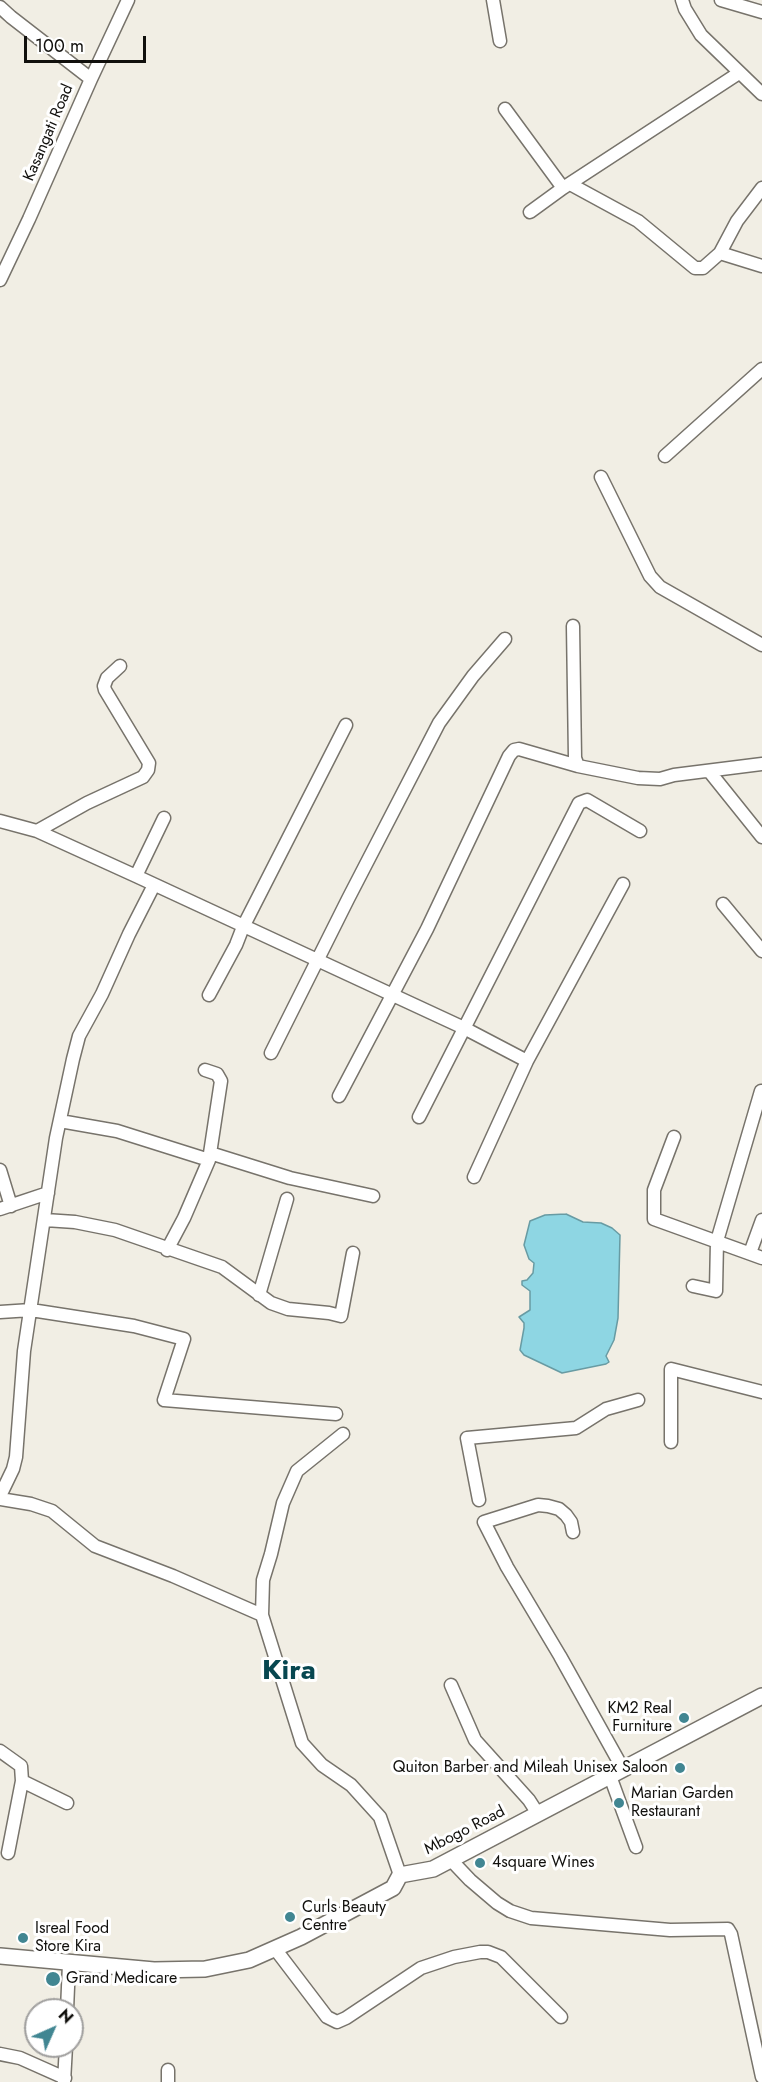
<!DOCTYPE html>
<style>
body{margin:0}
#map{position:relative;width:762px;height:2082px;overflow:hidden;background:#f1eee4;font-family:Jost,sans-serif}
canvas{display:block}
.north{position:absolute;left:24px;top:1998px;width:60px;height:60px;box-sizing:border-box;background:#fff;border:2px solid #a09f9e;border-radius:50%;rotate:45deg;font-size:16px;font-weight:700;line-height:24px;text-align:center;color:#11100d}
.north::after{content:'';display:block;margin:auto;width:21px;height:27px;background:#418692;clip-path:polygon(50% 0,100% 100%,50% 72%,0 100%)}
.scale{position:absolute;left:24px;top:36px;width:122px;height:27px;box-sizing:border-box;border:3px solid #11100d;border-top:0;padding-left:8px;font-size:18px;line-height:21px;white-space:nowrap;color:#11100d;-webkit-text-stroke:4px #fff;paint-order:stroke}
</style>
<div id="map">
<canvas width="762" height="2082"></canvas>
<div class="north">N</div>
<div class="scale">100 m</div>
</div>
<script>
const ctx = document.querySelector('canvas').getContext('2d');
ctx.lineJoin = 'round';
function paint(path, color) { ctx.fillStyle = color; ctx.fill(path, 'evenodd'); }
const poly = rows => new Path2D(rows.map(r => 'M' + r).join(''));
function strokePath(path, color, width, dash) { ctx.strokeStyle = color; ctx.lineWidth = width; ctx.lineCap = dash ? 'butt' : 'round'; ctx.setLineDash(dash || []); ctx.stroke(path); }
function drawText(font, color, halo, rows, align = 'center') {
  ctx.font = font + ' Jost,sans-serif'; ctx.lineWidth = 6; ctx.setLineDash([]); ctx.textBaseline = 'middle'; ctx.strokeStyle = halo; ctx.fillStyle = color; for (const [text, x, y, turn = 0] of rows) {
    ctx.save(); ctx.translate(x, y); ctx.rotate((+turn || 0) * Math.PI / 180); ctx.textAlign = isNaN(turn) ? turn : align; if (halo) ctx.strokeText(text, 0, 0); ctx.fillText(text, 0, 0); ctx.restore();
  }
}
const water = poly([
 [566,1214,583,1222,601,1223,612,1228,620,1235,618,1318,614,1340,606,1356,609,1362,606,1364,562,1373,524,1355,520,1350,524,1328,524,1323,519,1317,530,1310,530,1291,522,1285,522,1281,527,1280,533,1273,534,1263,529,1259,524,1245,530,1221,545,1215,566,1214]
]);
paint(water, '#8ed6e3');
strokePath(water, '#689ba3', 1.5);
const minor = poly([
 [493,0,500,41],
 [682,0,685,9,701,35,762,94],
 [721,0,762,12],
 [0,7,11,17,91,79],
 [505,109,563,188],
 [570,184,638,221,695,268,703,268,720,253,762,266],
 [530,212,563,188,739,73],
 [720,253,737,221,762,188],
 [0,280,29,219,91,79,128,0],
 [665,456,762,369],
 [601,477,650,576,660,587,762,645],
 [573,626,575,758,578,766],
 [709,771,762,837],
 [0,821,37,831,136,876,464,1028,527,1061,623,884],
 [37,831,87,803,143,777,148,770,149,763,105,690,104,686,107,678,120,666],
 [136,876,164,818],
 [723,904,762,951],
 [209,995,236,945,243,927,346,725],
 [271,1053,348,899,439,723,473,676,505,639],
 [339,1096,427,929,509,756,514,750,519,749,578,766,638,778,660,779,674,775,762,764],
 [419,1117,579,803,587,800,640,831],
 [60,1121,117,1131,209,1160],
 [674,1137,654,1190,654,1219,762,1258],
 [210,1153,290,1178,373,1196],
 [0,1170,11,1206],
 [474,1177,527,1061],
 [0,1209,48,1193],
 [45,1220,75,1222,115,1230,222,1267,271,1303,288,1309,329,1313,341,1316,353,1253],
 [167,1250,184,1218,209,1160,221,1081,217,1074,205,1070],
 [750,1253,762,1220],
 [693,1286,716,1291,717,1241,761,1091],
 [259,1295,287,1199],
 [0,1312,31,1310,134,1326,184,1339,164,1400,336,1414],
 [343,1434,297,1471,283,1503,271,1554,263,1580,262,1615,302,1743,322,1765,351,1785,380,1817,400,1875],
 [671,1442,671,1369,762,1392],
 [0,1496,13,1469,16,1457,24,1351,56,1138,73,1059,79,1036,102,994,129,934,154,885],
 [0,1499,31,1504,52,1511,95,1546,173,1576,262,1615],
 [479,1500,467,1438,576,1428,606,1409,638,1400],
 [573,1532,571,1522,566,1515,559,1509,548,1506,538,1505,484,1522,507,1567,560,1656,623,1769],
 [451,1685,475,1740,529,1800,538,1814],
 [0,1751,21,1766,22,1781,67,1803],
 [610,1776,636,1847],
 [8,1853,22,1781],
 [451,1860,470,1880,497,1903,510,1911,531,1918,670,1930,728,1929,731,1934,762,2077],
 [276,1950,327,2017,337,2022,346,2018,421,1968,454,1957,480,1952,488,1952,501,1957,561,2017],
 [67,2010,69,1964],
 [0,2054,20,2058,65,2078],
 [168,2070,168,2082],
 [64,2082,66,2046]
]);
const major = poly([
 [0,1956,154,1970,205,1969,249,1960,301,1937,393,1888,400,1875,433,1869,762,1696]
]);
strokePath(minor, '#77736b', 15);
strokePath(major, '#77736b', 18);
strokePath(minor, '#fff', 12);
strokePath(major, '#fff', 15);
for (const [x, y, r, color] of [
 [684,1718,6,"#418692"],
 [680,1768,6,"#418692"],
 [619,1803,6,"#418692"],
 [480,1863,6,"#418692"],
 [290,1917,6,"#418692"],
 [23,1938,6,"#418692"],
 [53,1979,8,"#418692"]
]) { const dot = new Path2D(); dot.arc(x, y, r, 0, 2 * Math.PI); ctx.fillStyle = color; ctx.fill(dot); strokePath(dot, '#fff', 2); }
drawText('16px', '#11100d', '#fff', [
 ["Kasangati Road",49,133,-67],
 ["Mbogo Road",465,1831,-27]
]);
drawText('16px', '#11100d', '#fff', [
 ["KM2 Real",672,1709,"right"],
 ["Furniture",672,1727,"right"],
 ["Quiton Barber and Mileah Unisex Saloon",668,1768,"right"],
 ["Marian Garden",631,1794],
 ["Restaurant",631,1812],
 ["4square Wines",492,1863],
 ["Curls Beauty",302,1908],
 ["Centre",302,1926],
 ["Isreal Food",35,1929],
 ["Store Kira",35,1947],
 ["Grand Medicare",66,1979]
], 'left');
drawText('bold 28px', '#074750', '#fff', [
 ["Kira",289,1672]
]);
</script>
